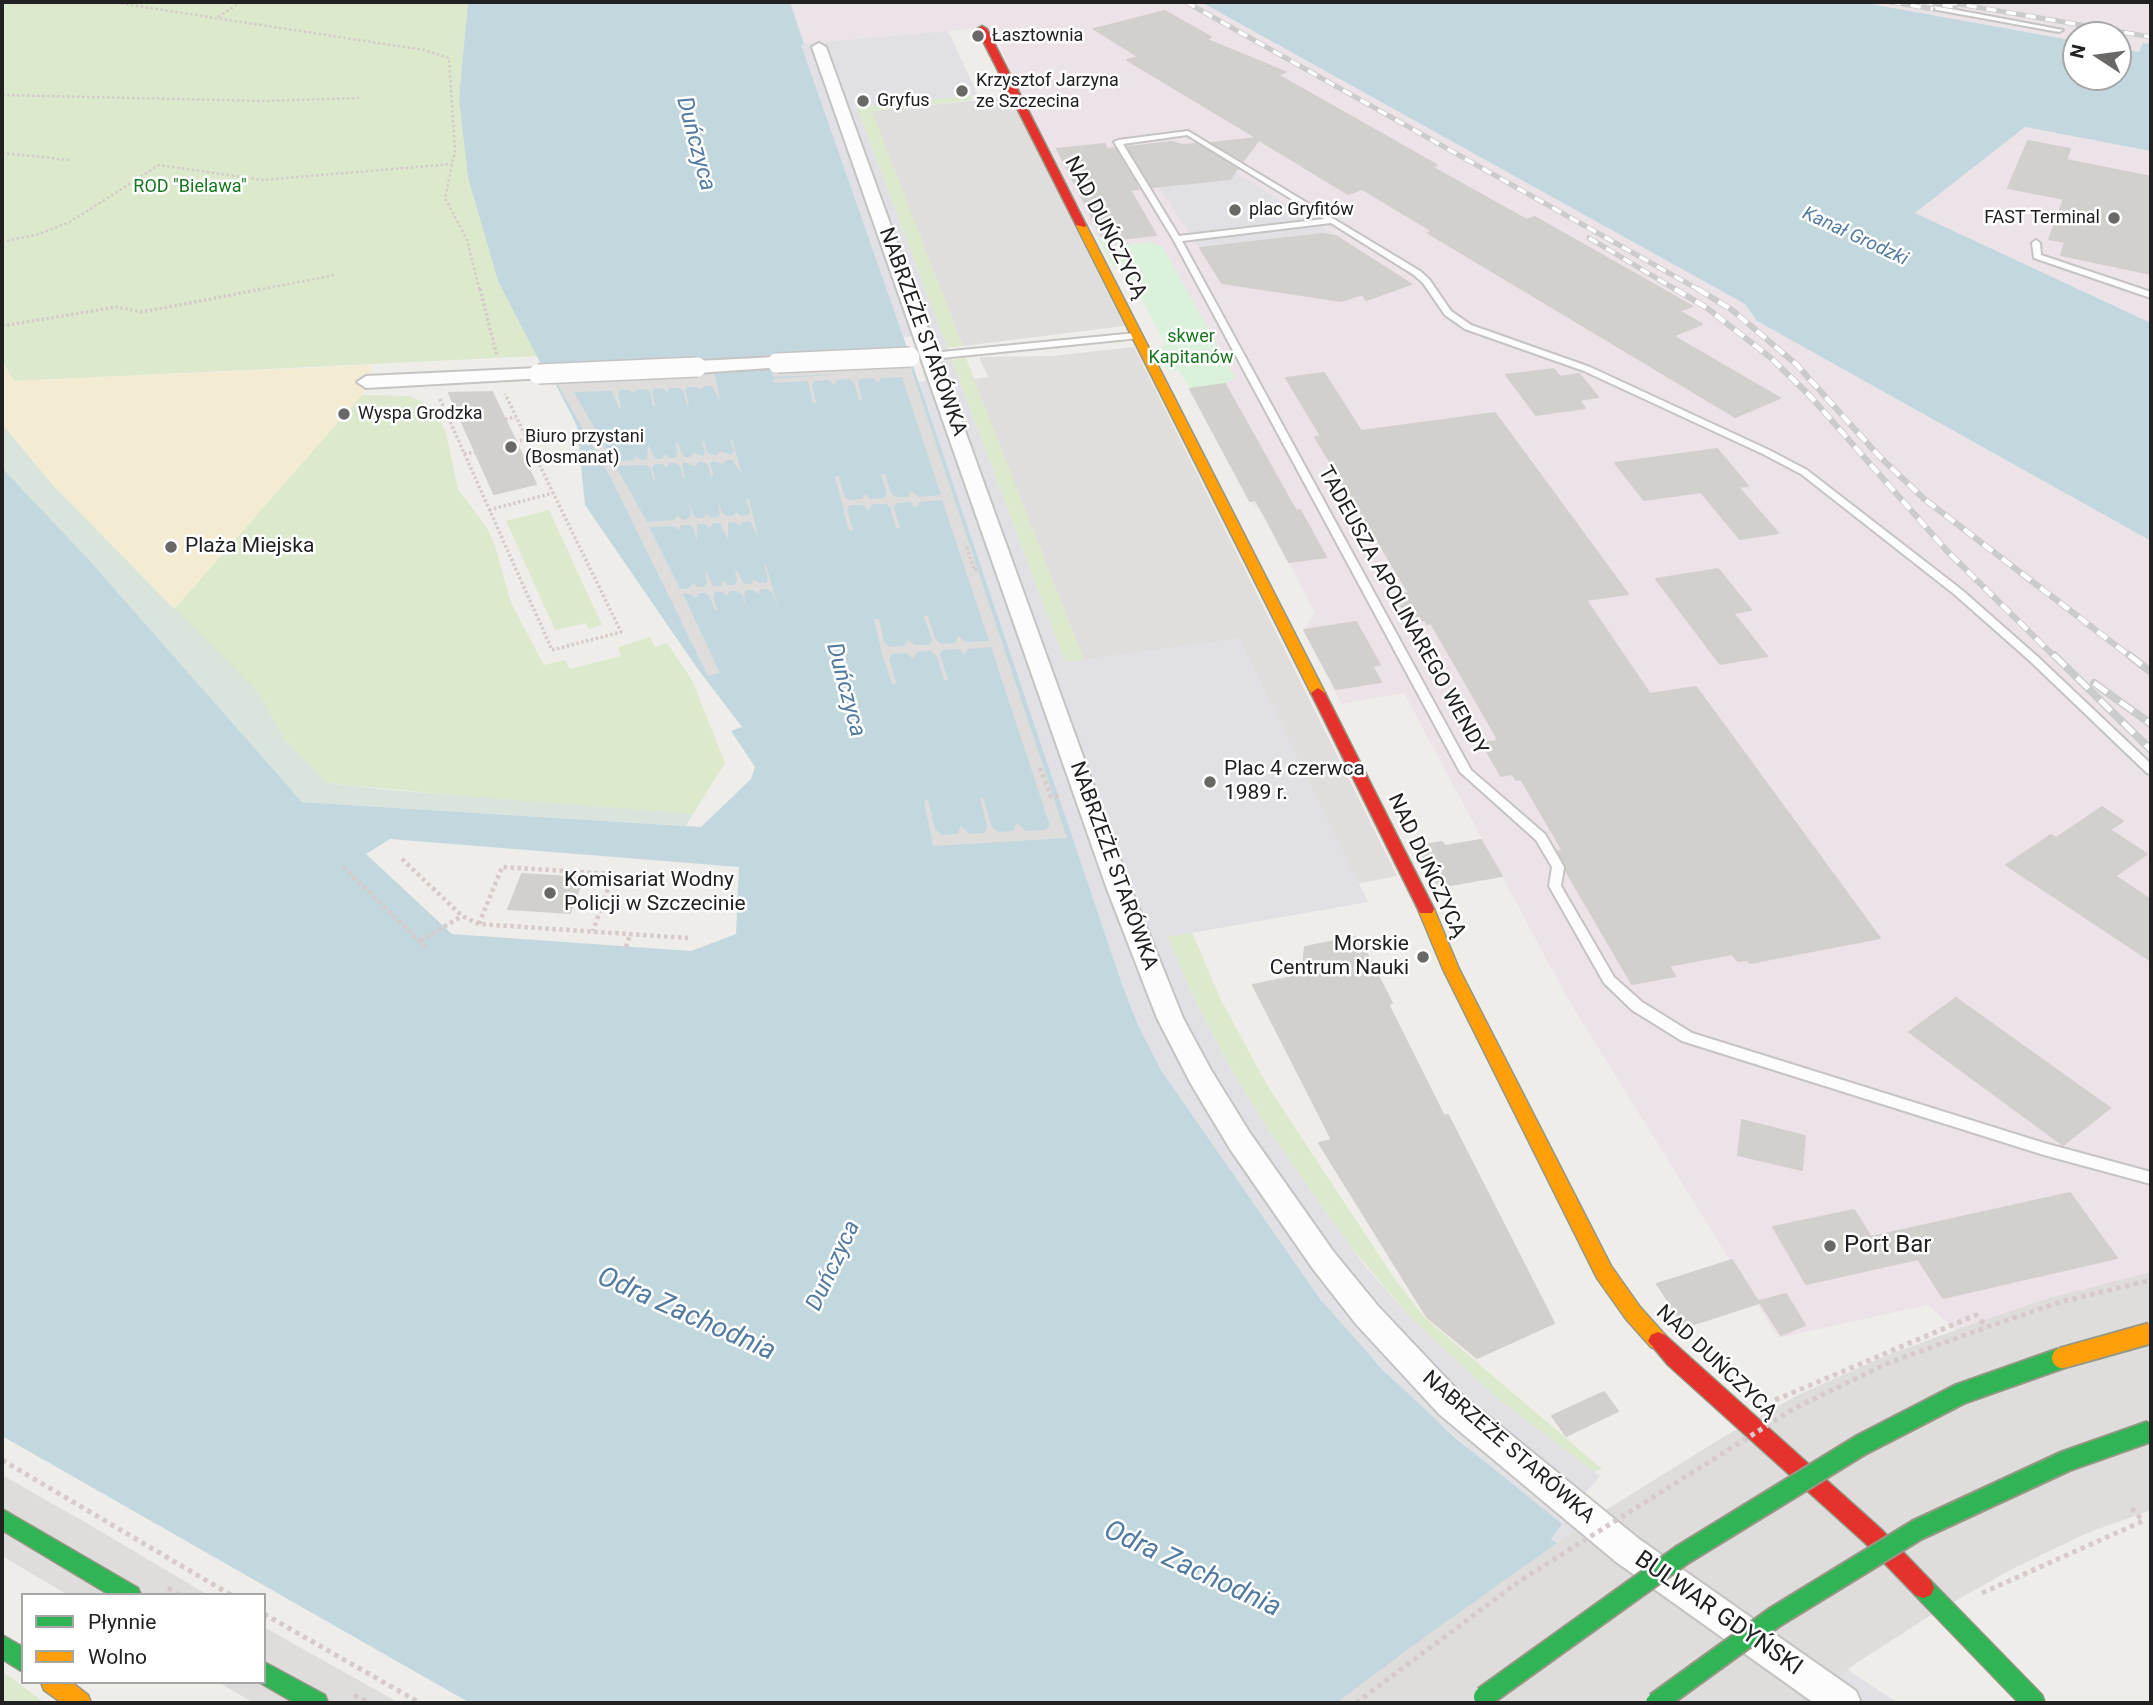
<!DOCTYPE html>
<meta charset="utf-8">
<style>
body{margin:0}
#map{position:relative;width:2153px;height:1705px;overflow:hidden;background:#efedea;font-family:Roboto,sans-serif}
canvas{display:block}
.frame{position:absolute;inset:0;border:4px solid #212121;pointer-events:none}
.legend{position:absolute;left:21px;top:1593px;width:245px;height:91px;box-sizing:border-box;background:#fff;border:2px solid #a6a6a6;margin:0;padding:9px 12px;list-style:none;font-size:21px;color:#212121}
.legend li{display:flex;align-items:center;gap:14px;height:35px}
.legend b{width:35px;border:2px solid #a6a6a6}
.north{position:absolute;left:2062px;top:21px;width:70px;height:70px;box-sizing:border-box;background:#fff;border:2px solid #a6a6a6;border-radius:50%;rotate:283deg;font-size:19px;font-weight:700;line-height:28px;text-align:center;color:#212121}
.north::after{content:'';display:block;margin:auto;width:24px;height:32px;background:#696867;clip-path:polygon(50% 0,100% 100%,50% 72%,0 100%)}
</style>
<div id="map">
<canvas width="2153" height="1705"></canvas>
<div class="frame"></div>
<ul class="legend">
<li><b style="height:9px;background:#30b455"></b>Płynnie</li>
<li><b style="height:9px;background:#ff9f0a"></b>Wolno</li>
</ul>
<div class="north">N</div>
</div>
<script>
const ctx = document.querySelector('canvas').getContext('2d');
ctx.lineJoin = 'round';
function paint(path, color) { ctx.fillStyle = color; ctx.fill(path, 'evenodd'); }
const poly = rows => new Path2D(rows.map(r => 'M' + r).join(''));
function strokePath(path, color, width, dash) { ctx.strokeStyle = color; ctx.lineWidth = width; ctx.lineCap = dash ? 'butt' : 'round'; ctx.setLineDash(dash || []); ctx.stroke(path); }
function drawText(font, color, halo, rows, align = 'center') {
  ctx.font = font + ' Roboto,sans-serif'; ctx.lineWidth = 5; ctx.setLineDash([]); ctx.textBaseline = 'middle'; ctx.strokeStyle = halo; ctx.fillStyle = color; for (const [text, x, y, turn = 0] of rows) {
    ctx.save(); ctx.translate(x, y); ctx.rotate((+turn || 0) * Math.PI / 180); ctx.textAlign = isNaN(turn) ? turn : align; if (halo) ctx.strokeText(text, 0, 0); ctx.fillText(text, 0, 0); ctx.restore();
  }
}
paint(poly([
 [790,2,1201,2,1746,304,1757,321,2151,541,2151,1536,2150,1510,1928,1305,1778,1338,1565,994,1404,693,1341,704,1304,630,1315,613,1264,515,1250,501,1190,389,1225,384,1148,242,1115,246,1097,237,1025,114,994,27,804,44],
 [1860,2,2151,2,2151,44,2143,43,2140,52,2118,48,2118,35,2076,35,2076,41],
 [2025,127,2151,151,2151,323,1914,213]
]), '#ece3e8');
paint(poly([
 [2,2,468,2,459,98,498,281,538,356,14,381,2,361],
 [971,95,973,100,873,111,963,346,947,348,857,107],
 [966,358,1179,902,1220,998,1267,1085,1394,1278,1424,1317,1602,1469,1594,1472,1497,1398,1410,1317,1347,1242,1268,1129,1231,1069,1193,996,1167,936,952,360],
 [362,395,409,396,433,407,446,433,458,489,488,529,495,546,511,603,544,665,565,660,570,669,621,656,618,647,650,637,655,647,667,643,692,680,725,763,693,814,505,800,327,783,284,739,258,692,174,609],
 [549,510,602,625,589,629,586,623,555,630,506,521],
 [2,1671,45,1703,2,1703]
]), '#dce9cc');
paint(poly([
 [2,424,53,485,258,692,284,739,327,783,390,790,693,814,686,826,302,802,90,561,4,471]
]), '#d9e4dd');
paint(poly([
 [2,361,14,381,372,365,362,395,174,609,53,485,2,424]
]), '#f4ecd2');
paint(poly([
 [1104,236,1115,246,1148,242,1163,247,1235,377,1225,384,1190,389,1179,370,1167,371,1155,348,1166,345,1126,270,1114,268,1097,237]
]), '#dbf1db');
paint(poly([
 [1010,97,1124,326,963,346,872,111],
 [1134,347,1397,876,1185,917,974,379,988,377,979,357,1052,356]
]), '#dfdedd');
paint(poly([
 [948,31,978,95,857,107,1065,662,1239,638,1368,902,1168,937,1193,996,1231,1069,1268,1129,1328,1215,1365,1266,1410,1317,1497,1398,1600,1476,1584,1495,1898,1703,1785,1703,1551,1539,1561,1524,1521,1493,1417,1404,1351,1336,1320,1299,1161,1070,1138,1025,1123,987,920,388,918,382,926,381,918,356,911,336,903,337,800,44],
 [1235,172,1337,236,1319,233,1200,248,1158,186,1230,179]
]), '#e1e0e4');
paint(poly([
 [468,2,790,2,804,44,801,45,904,339,1123,987,1138,1025,1161,1070,1320,1299,1382,1369,1453,1436,1562,1524,1551,1539,1785,1703,470,1703,2,1436,2,468,90,561,302,802,701,827,751,779,755,767,731,731,742,727,697,668,585,505,577,426,556,385,552,385,543,368,498,281,468,177,459,98],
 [390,839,739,867,736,934,691,951,452,934,366,854],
 [1201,2,1860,2,2076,41,2076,77,2118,77,2118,48,2139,52,2143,43,2151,44,2151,151,2025,127,1915,213,2151,323,2151,541,1757,321,1745,304]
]), '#c2d8de');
paint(poly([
 [897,349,911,368,1067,838,933,846,924,801,928,800,935,829,942,835,957,834,961,826,970,834,984,833,987,827,980,798,983,798,992,827,998,832,1013,831,1017,823,1026,831,1045,830,1050,826,991,647,968,649,965,655,958,649,942,650,940,655,948,680,944,680,937,656,931,651,917,652,913,659,907,653,892,654,889,659,896,683,892,684,882,654,874,619,879,619,884,642,890,647,904,646,908,640,915,645,929,645,932,640,924,616,928,616,935,639,941,644,955,643,958,636,966,642,989,641,942,500,920,502,916,508,910,502,897,503,894,507,900,528,896,528,890,507,886,504,872,504,869,510,863,505,850,505,847,510,853,530,849,531,835,476,839,476,844,496,849,500,862,499,865,494,871,499,884,498,887,494,881,474,885,474,891,493,895,497,908,497,912,491,918,497,941,495,902,377,881,378,878,383,873,378,860,379,858,383,862,400,859,400,854,383,850,379,837,380,834,385,829,380,814,381,812,385,816,402,813,403,808,381,774,383,773,379,842,374,773,377,770,367,714,371,721,403,712,386,704,386,701,390,696,387,687,387,685,390,689,405,687,405,683,390,679,388,670,388,667,392,663,388,654,389,652,392,655,406,653,406,650,392,646,389,637,390,633,393,629,390,620,390,618,393,621,408,619,408,612,391,574,392,614,462,633,460,636,456,641,460,647,459,648,444,655,459,662,459,665,454,669,458,675,458,678,454,675,443,677,442,684,457,690,457,693,453,703,456,705,453,702,441,704,441,707,452,711,455,717,455,720,451,731,455,734,451,730,440,732,439,742,474,732,460,726,460,723,464,713,461,710,464,714,476,711,476,708,465,704,462,698,462,695,466,684,462,682,466,685,478,683,478,680,466,675,463,669,463,667,468,662,464,655,464,652,468,655,479,653,480,651,468,646,465,616,466,647,522,674,520,677,515,682,520,688,519,691,515,689,502,693,515,697,518,704,518,706,514,711,518,718,517,720,514,718,500,722,513,727,516,733,516,736,512,741,516,748,515,750,512,746,499,749,499,758,537,750,521,742,522,740,526,735,522,728,523,728,539,720,523,713,523,710,528,705,524,697,524,697,541,693,528,689,525,681,525,679,530,674,526,649,527,680,589,689,588,693,583,698,587,704,587,707,583,705,569,713,586,721,586,723,581,728,585,735,585,737,581,735,567,744,584,751,584,754,579,759,583,766,583,768,578,764,565,766,565,778,607,772,592,767,589,761,589,759,594,753,590,746,590,744,595,747,609,742,595,737,591,730,591,727,596,722,592,715,592,713,597,717,610,715,611,710,597,706,593,699,593,696,598,690,594,683,594,720,673,708,676,612,480,558,385,552,385,542,366,705,358,712,362,767,359,766,355],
 [2151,1272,2151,1510,2087,1533,2010,1570,1931,1615,1855,1664,1804,1703,1336,1703,1426,1636,1588,1521,1725,1436,1798,1395,1885,1356,1967,1326,2049,1298],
 [2,1475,90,1525,208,1595,68,1595,2,1556],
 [264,1627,399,1703,254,1703,218,1682,264,1682]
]), '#dedddc');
const building = poly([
 [1165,11,1211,37,1205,39,1285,72,1278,75,1437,165,1432,167,1527,220,1535,217,1692,306,1679,311,1702,324,1673,336,1780,398,1735,417,1428,233,1432,231,1362,189,1348,194,1259,140,1243,161,1212,143,1257,138,1127,60,1139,57,1094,29,1165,11],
 [2028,141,2070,149,2066,160,2151,177,2151,274,2061,255,2065,242,2049,239,2064,199,2008,188,2028,141],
 [1171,142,1183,145,1197,144,1237,169,1230,179,1152,187,1128,147,1171,142],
 [1105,144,1107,149,1115,148,1139,189,1130,190,1156,235,1111,240,1102,237,1057,149,1105,144],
 [1322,234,1336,236,1411,284,1366,300,1363,294,1341,301,1222,283,1200,248,1322,234],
 [1554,369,1560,377,1579,374,1598,397,1579,400,1585,408,1536,415,1506,375,1554,369],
 [1324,373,1361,431,1495,413,1628,594,1586,600,1650,694,1696,687,1880,938,1750,963,1748,960,1738,961,1732,954,1669,966,1675,976,1632,984,1566,871,1566,866,1558,851,1563,851,1521,779,1516,780,1512,774,1501,776,1482,743,1497,741,1496,736,1431,623,1427,624,1425,620,1410,622,1395,595,1409,593,1315,437,1321,436,1286,378,1324,373],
 [1225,384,1296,511,1300,510,1326,557,1289,562,1256,500,1250,501,1190,389,1225,384],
 [492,392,536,484,494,494,449,393,492,392],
 [1717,449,1748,486,1738,487,1778,533,1740,539,1701,492,1644,500,1615,463,1717,449],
 [1718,569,1751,610,1733,613,1767,656,1720,664,1656,579,1718,569],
 [1356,622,1380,665,1372,666,1381,682,1336,689,1304,630,1356,622],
 [2102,807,2123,821,2110,830,2147,854,2115,876,2151,900,2151,961,2006,865,2051,835,2056,838,2102,807],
 [1481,840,1502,876,1439,887,1417,846,1442,842,1445,846,1481,840],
 [522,874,583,878,570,913,508,909,522,874],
 [1355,937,1358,945,1362,944,1392,1003,1388,1004,1444,1116,1448,1115,1554,1323,1477,1358,1427,1317,1319,1143,1332,1140,1253,985,1302,975,1305,947,1355,937],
 [1956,998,2110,1108,2063,1145,1909,1032,1956,998],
 [1742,1120,1805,1136,1802,1170,1738,1155,1742,1120],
 [2070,1193,2117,1258,1943,1298,1918,1259,1806,1284,1773,1227,1854,1210,1871,1237,2070,1193],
 [1732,1260,1759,1303,1685,1327,1657,1284,1732,1260],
 [1786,1294,1805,1325,1781,1335,1759,1301,1786,1294],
 [1604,1392,1618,1411,1566,1436,1552,1416,1604,1392]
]);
paint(building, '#d2d0cd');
strokePath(building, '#d2cfcc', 2);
const lane = poly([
 [1901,2,1914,2,2063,30,2059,32,1904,4,1901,2],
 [1188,131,1420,271,1429,279,1451,311,1471,325,1590,367,1769,450,1807,470,1962,590,2038,657,2151,764,2151,774,2147,773,2030,661,1954,594,1801,474,1763,454,1584,371,1465,329,1445,315,1423,283,1414,275,1331,223,1182,241,1471,770,1545,834,1564,867,1561,886,1614,977,1642,1002,1692,1033,2044,1143,2151,1172,2151,1184,2044,1155,1682,1041,1632,1010,1604,983,1549,886,1552,867,1536,840,1460,772,1173,239,1114,142,1118,140,1188,131],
 [1187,135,1324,219,1179,236,1123,144,1187,135],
 [2036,240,2040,243,2041,255,2151,292,2151,298,2034,258,2032,243,2036,240],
 [1136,333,1139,334,1139,338,931,359,926,356,931,353,1136,333]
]);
const street = poly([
 [819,43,826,47,1131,889,1183,1018,1211,1070,1250,1133,1333,1251,1378,1306,1461,1394,1639,1539,1856,1691,1861,1703,1814,1703,1615,1561,1439,1414,1356,1324,1313,1269,1230,1149,1191,1084,1157,1018,1107,889,812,47,819,43],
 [777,357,783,359,786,363,783,367,697,373,688,367,697,361,777,357],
 [538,368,547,374,545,378,366,388,357,382,366,376,538,368]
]);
const fast = poly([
 [2,1509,138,1588,141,1595,110,1595,2,1530,2,1509],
 [1923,1578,1931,1581,2042,1695,2045,1703,2019,1703,1915,1595,1912,1588,1915,1581,1923,1578],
 [2,1635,23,1647,23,1672,2,1659,2,1635],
 [264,1662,325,1695,328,1703,295,1703,259,1682,264,1682,264,1662]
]);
const slow = poly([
 [1081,222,1086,225,1325,693,1323,696,1313,696,1311,693,1076,225,1081,222],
 [1426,903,1434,909,1459,969,1611,1266,1640,1307,1665,1335,1668,1341,1665,1347,1658,1350,1651,1347,1626,1319,1597,1278,1443,969,1418,909,1426,903],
 [41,1682,71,1682,88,1695,91,1703,62,1703,44,1690,41,1682]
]);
const jam = poly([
 [982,26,987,29,1086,225,1085,227,1076,225,977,29,982,26],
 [1318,688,1325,693,1434,909,1432,913,1420,913,1418,909,1311,693,1318,688],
 [1658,1332,1665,1335,1881,1529,1931,1581,1934,1588,1931,1595,1923,1598,1915,1595,1865,1543,1668,1365,1648,1341,1651,1335,1658,1332]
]);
strokePath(lane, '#c5c4c2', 4);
strokePath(street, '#c5c4c2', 4);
strokePath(fast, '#969784', 3);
strokePath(slow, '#969784', 3);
strokePath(jam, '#969784', 3);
strokePath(poly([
 [111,2,424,50,449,58,455,151,445,198,467,240,480,291],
 [218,17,241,2],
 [2,95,263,101,359,98],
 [2,153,70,160],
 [2,242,39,234,70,222,159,165,262,180,452,164],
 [253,291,334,275]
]), '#d6cbca', 2.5, [2.5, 2.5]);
strokePath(poly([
 [480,289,497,356],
 [2,326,116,307,142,312,262,289],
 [440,399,552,650,621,632,505,394],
 [505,419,516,417],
 [515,442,527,439],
 [464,454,475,452],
 [489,510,553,493],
 [967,547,974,570,980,569]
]), '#d6cbca', 3.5, [2.5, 2.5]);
strokePath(poly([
 [1040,768,1051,797,1060,796],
 [402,859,462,916,479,924,688,938],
 [343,867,429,950],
 [479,924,502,867,613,874,593,931],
 [420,941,462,916],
 [626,947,630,934]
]), '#d6cbca', 4.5, [3.5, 3.5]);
strokePath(poly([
 [1775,1400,1976,1315,1987,1327],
 [2,1460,231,1595],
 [168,1588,179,1595],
 [1982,1593,2143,1521,2129,1505],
 [264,1614,420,1703],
 [354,1695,368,1703]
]), '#d6cbca', 5, [4.5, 4.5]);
paint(lane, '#fdfcfc');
paint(street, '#fdfcfc');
paint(fast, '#30b455');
paint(slow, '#ff9f0a');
paint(jam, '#e5322d');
const railFar2 = poly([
 [1186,2,1701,291],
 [1891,2,1933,9],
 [1923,2,1955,7],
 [1947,2,2151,37],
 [1589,238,1678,291]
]);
const railFar1 = poly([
 [1675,289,1707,308,1771,358,1810,396,1947,551,2055,657],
 [1698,289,1732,310,1796,364,1879,456,1923,498,2131,657]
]);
const rail = poly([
 [2054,655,2151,750],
 [2129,655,2151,672],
 [2094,683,2151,724]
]);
strokePath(railFar2, '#cbcbcb', 5);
strokePath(railFar1, '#cbcbcb', 6);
strokePath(rail, '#cbcbcb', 8);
strokePath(railFar2, '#fff', 3.5, [10]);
strokePath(railFar1, '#fff', 4.5, [12]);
strokePath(rail, '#fff', 5, [16]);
const streetBridge = poly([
 [777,363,910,357],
 [538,374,697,367]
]);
const fastBridge = poly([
 [1484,1697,1682,1555,1861,1445,1960,1394,2062,1358],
 [1656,1703,1775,1617,1917,1530,2066,1461,2151,1431]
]);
const slowBridge = poly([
 [2062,1358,2151,1333]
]);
strokePath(streetBridge, '#c5c4c2', 22, []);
strokePath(fastBridge, '#969784', 24, []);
strokePath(slowBridge, '#969784', 24, []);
strokePath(poly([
 [1356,1703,1521,1580,1795,1408,1888,1363,1987,1327,2060,1302,2151,1280]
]), '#d6cbca', 5, [4.5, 4.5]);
strokePath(streetBridge, '#fdfcfc', 19);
strokePath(fastBridge, '#30b455', 20);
strokePath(slowBridge, '#ff9f0a', 20);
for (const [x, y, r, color] of [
 [978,36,7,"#696867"],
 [962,91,7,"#696867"],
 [863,101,7,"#696867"],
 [1235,210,7,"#696867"],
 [2114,218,7,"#696867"],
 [344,414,7,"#696867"],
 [511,447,7,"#696867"],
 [171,547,7,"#696867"],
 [1210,782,7,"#696867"],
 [550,893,7,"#696867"],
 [1423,957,7,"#696867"],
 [1830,1246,7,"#696867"]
]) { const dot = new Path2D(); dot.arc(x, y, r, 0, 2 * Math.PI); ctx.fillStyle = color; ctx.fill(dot); strokePath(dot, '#fff', 2.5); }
drawText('18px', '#212121', '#fff', [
 ["Łasztownia",992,36],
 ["Krzysztof Jarzyna",976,81],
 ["ze Szczecina",976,102],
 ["Gryfus",877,101],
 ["plac Gryfitów",1249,210],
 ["FAST Terminal",2100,218,"right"],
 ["Wyspa Grodzka",358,414],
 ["Biuro przystani",525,437],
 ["(Bosmanat)",525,458]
], 'left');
drawText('18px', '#18761f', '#fff', [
 ["ROD \"Bielawa\"",190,187],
 ["skwer",1191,337],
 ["Kapitanów",1191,358]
]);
drawText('italic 19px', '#537aa0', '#fff', [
 ["Kanał Grodzki",1855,237,25]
]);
drawText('21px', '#212121', '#fff', [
 ["NAD DUŃCZYCĄ",1105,228,63],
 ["NABRZEŻE STARÓWKA",922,332,70],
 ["TADEUSZA APOLINAREGO WENDY",1402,611,61],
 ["NABRZEŻE STARÓWKA",1113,866,70],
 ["NAD DUŃCZYCĄ",1426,866,65],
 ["NAD DUŃCZYCĄ",1716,1363,43],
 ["NABRZEŻE STARÓWKA",1508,1448,41]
]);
drawText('21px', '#212121', '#fff', [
 ["Plaża Miejska",185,547],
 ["Plac 4 czerwca",1224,770],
 ["1989 r.",1224,794],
 ["Komisariat Wodny",564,881],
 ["Policji w Szczecinie",564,905],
 ["Morskie",1409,945,"right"],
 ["Centrum Nauki",1409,969,"right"]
], 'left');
drawText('italic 23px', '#537aa0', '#fff', [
 ["Duńczyca",695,144,75],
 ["Duńczyca",845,690,75],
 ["Duńczyca",834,1266,-65]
]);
drawText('24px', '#212121', '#fff', [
 ["Port Bar",1844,1246]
], 'left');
drawText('24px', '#212121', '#fff', [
 ["BULWAR GDYŃSKI",1718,1614,35]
]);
drawText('italic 28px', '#537aa0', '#fff', [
 ["Odra Zachodnia",686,1315,24],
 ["Odra Zachodnia",1192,1570,25]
]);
</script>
